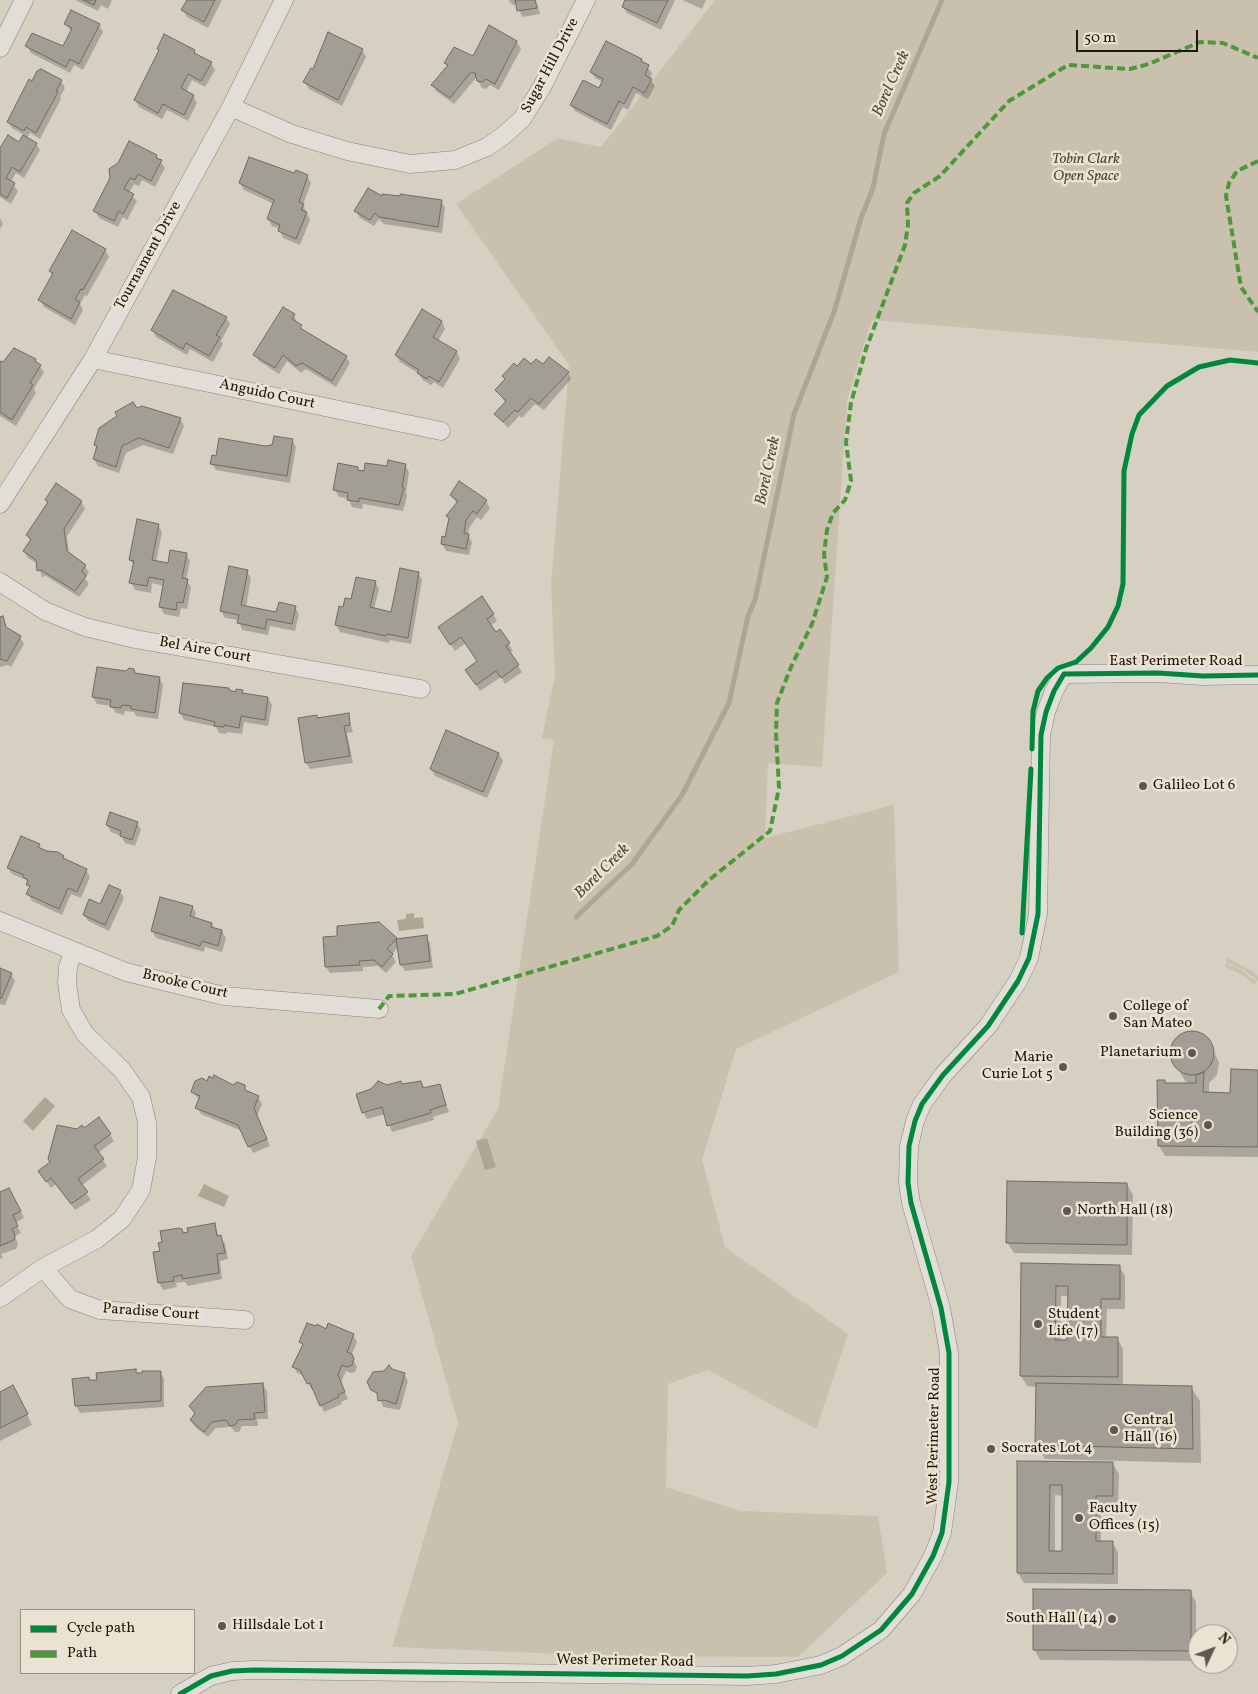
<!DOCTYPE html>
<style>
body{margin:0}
#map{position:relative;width:1258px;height:1694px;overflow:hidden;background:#d6d0c3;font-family:Vollkorn,serif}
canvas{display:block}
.legend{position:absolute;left:20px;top:1609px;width:175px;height:65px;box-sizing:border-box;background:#eae3d3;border:1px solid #9a9183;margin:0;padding:6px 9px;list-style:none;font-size:15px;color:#22150a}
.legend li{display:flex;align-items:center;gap:10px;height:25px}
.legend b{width:25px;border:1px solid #9a9183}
.north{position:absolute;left:1188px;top:1624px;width:50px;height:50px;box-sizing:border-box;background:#eae3d3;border:1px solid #9a9183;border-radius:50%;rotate:47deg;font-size:14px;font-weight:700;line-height:20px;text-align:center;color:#22150a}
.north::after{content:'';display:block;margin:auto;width:18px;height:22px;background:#61564b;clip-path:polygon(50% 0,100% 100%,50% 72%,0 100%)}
.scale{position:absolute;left:1076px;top:30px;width:122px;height:22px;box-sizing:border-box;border:2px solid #22150a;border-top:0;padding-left:6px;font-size:15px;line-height:18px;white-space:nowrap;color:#22150a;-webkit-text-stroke:4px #eae3d3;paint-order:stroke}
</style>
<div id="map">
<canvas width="1258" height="1694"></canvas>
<ul class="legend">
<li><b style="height:6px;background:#00873e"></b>Cycle path</li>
<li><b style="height:6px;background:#4d983b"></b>Path</li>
</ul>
<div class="north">N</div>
<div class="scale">50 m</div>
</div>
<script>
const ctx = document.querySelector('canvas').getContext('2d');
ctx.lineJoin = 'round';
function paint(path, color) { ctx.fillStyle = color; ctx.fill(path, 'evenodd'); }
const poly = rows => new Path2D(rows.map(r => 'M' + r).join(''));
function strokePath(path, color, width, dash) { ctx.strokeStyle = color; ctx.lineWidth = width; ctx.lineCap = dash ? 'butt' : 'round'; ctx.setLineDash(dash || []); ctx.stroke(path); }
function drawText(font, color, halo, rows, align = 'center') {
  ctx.font = font + ' Vollkorn,serif'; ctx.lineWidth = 5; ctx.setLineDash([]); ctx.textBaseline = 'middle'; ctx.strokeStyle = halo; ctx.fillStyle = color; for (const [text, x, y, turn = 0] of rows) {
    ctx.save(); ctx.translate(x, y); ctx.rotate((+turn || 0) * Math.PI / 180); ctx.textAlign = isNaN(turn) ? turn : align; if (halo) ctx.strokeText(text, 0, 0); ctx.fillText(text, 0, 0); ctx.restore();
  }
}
paint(poly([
 [715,0,1258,0,1258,352,872,320,847,400,822,767,768,763,765,838,894,805,899,972,736,1049,702,1160,725,1247,848,1334,816,1429,708,1370,668,1384,666,1487,740,1511,878,1516,887,1573,798,1657,612,1656,392,1647,458,1423,411,1256,498,1109,554,740,542,738,555,675,551,585,569,365,456,204,558,138,601,147],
 [1227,958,1254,972,1258,976,1258,981,1244,970,1226,962],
 [1225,963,1241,970,1257,982,1254,985,1241,974,1225,967]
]), '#c9c1ae');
paint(poly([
 [414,913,414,918,423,917,424,928,399,931,397,920,406,919,406,914],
 [45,1097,55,1106,33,1131,23,1121],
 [487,1138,496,1167,485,1170,476,1141],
 [204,1184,229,1196,224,1207,198,1196]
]), '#afa593');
paint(poly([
 [75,0,112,0,108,9,101,5,98,11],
 [188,0,222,0,208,28,187,17,183,10],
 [508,0,536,0,540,14,522,17,517,4,513,5],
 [627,0,675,0,661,30,627,13,623,7],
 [682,0,706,0,702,9],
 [65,24,99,25,103,32,83,70,74,65,70,73,31,53,27,46,64,48,72,32],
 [489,27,517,42,521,49,499,90,490,85,486,89,482,88,476,78,454,104,436,91,433,85,448,66,446,63,474,58],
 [158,49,194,51,198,56,211,63,215,70,205,87,192,80,186,92,193,96,197,103,188,121,167,110,162,119,139,107,135,100,160,52],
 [362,50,366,57,342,106,309,89,305,82,314,71],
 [641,60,652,73,650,79,655,86,648,99,636,93,628,110,623,107,611,130,575,111,571,105,599,89,603,82,595,78,591,72],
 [61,81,65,88,60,97,61,99,40,139,30,133,27,138,36,143,40,150,24,178,16,173,11,182,18,191,11,204,0,197,0,150,19,143,24,135,12,128,8,122,32,83],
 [156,156,165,168,155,187,142,180,139,186,134,184,129,193,137,201,127,220,123,217,118,227,99,218,95,211,119,164],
 [307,176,311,183,303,205,310,220,300,245,283,238,280,229,272,226,268,219,274,204,244,190,240,183],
 [383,198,441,201,445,208,442,233,384,224,379,219,374,226,360,218,356,211],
 [0,218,3,224,0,229],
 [105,250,109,257,87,296,85,295,80,304,83,310,75,325,44,307,40,300,53,276,50,271],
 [201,303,226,318,230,324,221,341,223,344,213,362,190,349,187,355,156,337,152,330],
 [423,311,442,322,445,329,438,341,457,352,460,359,443,388,434,382,431,385,423,380,418,373,400,362,396,355],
 [294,315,297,323,304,332,346,357,350,363,336,387,306,369,301,373,287,361,279,374,259,361,255,355],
 [35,360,44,372,34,389,36,393,16,426,0,416,0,363],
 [543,365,568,373,571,379,544,410,535,404,522,418,519,416,508,428,496,414,506,403,496,390,506,381,503,376,531,366],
 [136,410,180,419,184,426,173,454,143,445,126,453,119,473,98,466,94,459,98,449,95,445],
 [292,440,296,447,290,483,216,470,212,464,217,457],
 [405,465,409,472,406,493,407,496,403,511,363,504,362,509,352,507,348,498,339,497,335,490,357,468,359,472,365,472],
 [57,485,81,502,85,509,67,536,69,554,85,566,89,573,85,578,89,584,79,597,46,576,42,577,38,564,28,558,24,551,31,542,27,535,49,504,46,500],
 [451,495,486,501,490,508,481,520,477,517,469,528,468,535,472,542,469,555,446,551,442,544,446,538,450,520,448,516,457,504],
 [158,525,162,532,156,562,169,564,186,554,190,561,186,580,191,587,187,609,181,608,179,617,164,614,160,607,164,586,152,583,151,593,135,590,131,583,134,566,130,560],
 [247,571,251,578,246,607,277,613,295,607,299,614,295,631,270,626,268,635,242,630,239,620,225,618,221,611],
 [418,573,422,580,411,644,390,640,389,643,340,632,336,625,352,601,375,582,379,589,374,609,391,613],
 [493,614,497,621,490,626,496,633,500,630,513,651,509,653,522,672,505,684,501,677,480,691,471,677,479,662,466,643,455,651,444,634],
 [2,617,8,630,20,637,24,644,11,667,8,665,0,667,0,618],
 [98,668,159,678,163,685,158,719,136,716,134,712,125,711,124,715,116,713,111,706,97,704,93,697],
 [228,689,230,692,242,691,244,694,268,698,272,705,268,726,244,722,242,734,227,732,227,734,219,733,216,727,184,720,180,713],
 [348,715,353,732,347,733,353,763,310,769,306,763,317,719],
 [447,732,499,754,503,761,487,798,435,776,431,769],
 [137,823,141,830,135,846,125,843,121,836,111,832,107,825],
 [39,845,42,851,52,852,86,870,90,877,81,898,71,894,62,915,32,901,28,894,30,889,26,880,12,874,8,868],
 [120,891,124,898,109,931,88,921,84,915],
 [161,898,192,907,196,913,194,919,212,924,215,929,222,931,226,938,222,952,205,947,204,952,156,938,152,931],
 [339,937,397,940,426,937,430,943,433,968,405,971,401,965,398,947,392,955,396,962,386,973,378,966,363,967,363,971,330,973,326,967],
 [0,969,11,974,15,981,5,1005,0,1004],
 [1190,1032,1204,1036,1219,1062,1217,1075,1209,1083,1209,1094,1232,1094,1258,1071,1258,1157,1165,1156,1159,1146,1165,1084,1192,1085,1185,1081,1171,1056,1171,1049,1176,1039],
 [208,1082,244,1086,247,1092,258,1097,262,1104,257,1116,270,1146,253,1153,242,1131,201,1114,197,1108,200,1100,192,1092],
 [412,1082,413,1085,421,1082,425,1089,439,1085,449,1112,433,1117,434,1120,392,1132,385,1114,367,1119,363,1112,387,1086],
 [78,1130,110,1135,114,1141,98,1153,107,1166,81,1186,91,1200,75,1210,56,1184,51,1188,44,1178,52,1163],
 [1127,1184,1133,1195,1132,1255,1014,1253,1007,1242],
 [0,1195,13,1196,24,1218,15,1223,21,1233,15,1236,18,1244,16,1249,1,1254,3,1257,0,1259],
 [214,1224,219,1237,225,1243,228,1259,220,1261,222,1279,188,1286,185,1282,176,1283,177,1287,163,1290,159,1283,154,1253,161,1252,181,1230,184,1234],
 [1022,1265,1119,1266,1125,1276,1125,1309,1107,1309,1106,1338,1117,1338,1123,1349,1123,1386,1191,1387,1200,1401,1201,1463,1045,1459,1037,1445,1038,1387,1027,1386,1021,1376],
 [1061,1296,1069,1296,1068,1341,1061,1341],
 [326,1331,353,1335,357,1342,351,1356,357,1367,355,1372,351,1373,346,1371,341,1383,348,1399,341,1402,342,1404,324,1412,314,1390,312,1390,304,1376,297,1373,294,1367,303,1347,301,1342],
 [392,1370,404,1374,408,1381,400,1410,383,1407,379,1396,373,1389],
 [135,1371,137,1375,160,1372,164,1379,164,1407,80,1413,76,1406,88,1378,90,1381,98,1381],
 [229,1385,263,1385,267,1391,268,1419,257,1419,258,1426,242,1426,239,1432,235,1432,231,1427,216,1428,208,1437,195,1427,191,1420,195,1415,190,1406,207,1388],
 [0,1393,19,1398,32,1425,0,1441],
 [1019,1463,1113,1464,1119,1474,1118,1506,1101,1506,1101,1542,1112,1542,1118,1552,1118,1584,1024,1583,1018,1573],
 [1055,1495,1064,1496,1063,1553,1055,1553],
 [1190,1591,1196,1602,1196,1661,1040,1660,1034,1649]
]), '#0003');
strokePath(poly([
 [576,917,632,864,682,795,729,703,748,616,755,600,794,414,834,312,861,218,873,188,884,134,942,0]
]), '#afa593', 5);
const building = poly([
 [83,0,96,0,94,5,83,0],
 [187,0,215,0,204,22,181,10,187,0],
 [515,0,535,0,537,8,517,11,515,0],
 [625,0,668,0,657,23,622,7,625,0],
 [71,10,100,24,79,64,70,59,66,67,25,46,32,33,63,46,72,28,64,24,71,10],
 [489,25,517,41,495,84,486,79,482,82,477,81,475,73,471,72,450,98,431,85,448,65,444,63,454,47,473,56,489,25],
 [328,32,363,49,338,100,303,82,311,68,313,69,328,32],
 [164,34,195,50,194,53,212,62,201,81,188,74,181,88,194,95,184,115,163,104,158,113,134,100,159,50,157,49,164,34],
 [606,41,642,59,641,61,649,65,645,75,652,79,644,93,633,87,624,104,619,101,607,124,570,105,583,80,599,88,603,79,590,72,606,41],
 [41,69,62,80,56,91,58,92,36,133,26,127,24,131,7,122,29,79,32,81,37,71,41,69],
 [8,135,19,142,23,135,37,143,20,172,12,167,6,178,15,183,7,198,0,194,0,148,8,135],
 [129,141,157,155,156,158,162,160,151,181,138,174,135,180,130,178,124,189,134,194,123,214,119,211,114,221,93,211,110,178,109,169,118,163,129,141],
 [249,157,294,173,296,170,308,175,299,202,304,204,301,210,307,212,296,239,278,231,280,225,267,219,274,200,239,183,249,157],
 [368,188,382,196,382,194,400,196,400,194,442,200,438,227,379,217,375,213,370,220,354,211,368,188],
 [72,230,106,249,83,290,81,289,75,299,80,302,71,319,38,300,53,273,49,271,72,230],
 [173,290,227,317,216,335,220,337,209,356,186,343,183,349,151,330,173,290],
 [283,307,295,314,292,319,302,325,300,328,347,356,332,381,302,363,296,366,283,355,275,368,253,355,283,307],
 [422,309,442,321,433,337,457,351,439,382,429,376,427,379,417,373,419,370,395,355,422,309],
 [14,348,36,359,35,361,41,365,30,383,33,385,12,420,0,412,0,361,3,362,14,348],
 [549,357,569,372,539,404,531,398,518,412,515,410,503,422,494,414,506,401,495,390,505,379,502,376,514,363,517,366,524,358,531,364,536,359,543,364,549,357],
 [133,402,137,408,142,406,181,418,169,448,139,438,122,446,116,467,93,459,97,446,94,445,99,428,117,416,115,412,133,402],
 [274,436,293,439,287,476,210,464,212,455,216,456,219,438,265,446,272,445,274,436],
 [388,460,406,464,402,487,404,488,399,505,359,498,359,502,347,500,348,493,333,490,338,463,358,467,358,470,364,471,365,463,387,466,388,460],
 [459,481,487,500,477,514,473,511,466,520,464,533,469,534,466,549,441,544,442,536,445,537,449,518,446,516,458,501,450,495,459,481],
 [56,483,82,501,64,529,67,551,86,565,82,571,86,576,75,591,41,570,37,571,36,560,23,551,31,539,26,535,48,502,45,500,56,483],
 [137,519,159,524,152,560,168,563,170,550,187,553,182,578,188,579,183,603,177,602,176,610,159,607,164,580,149,577,147,586,129,583,134,561,129,560,137,519],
 [229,566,248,570,241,605,276,612,279,602,296,606,292,624,267,619,265,629,237,623,239,615,220,611,229,566],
 [400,568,419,572,408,638,387,634,386,636,335,625,339,606,343,607,345,598,351,599,356,577,376,581,370,607,391,612,400,568],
 [482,596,494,614,487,619,496,632,500,629,510,643,506,646,519,665,501,678,496,671,476,685,465,670,477,661,461,637,450,645,438,627,482,596],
 [3,616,6,627,21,636,7,661,0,659,0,617,3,616],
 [97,667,126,671,129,668,134,669,135,673,160,677,155,713,131,709,131,706,122,705,121,708,110,707,111,700,92,697,97,667],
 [183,683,229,688,229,690,236,692,236,689,243,690,242,693,268,697,265,720,241,716,239,728,224,725,224,727,214,726,215,722,179,713,183,683],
 [349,713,350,725,344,726,350,756,305,763,298,718,317,715,317,718,349,713],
 [446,730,499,753,483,792,430,769,446,730],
 [110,812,138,822,132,840,120,836,121,831,106,825,110,812],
 [21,836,40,844,38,847,47,851,58,852,64,856,63,858,87,869,77,892,68,888,59,909,26,894,30,886,26,885,28,880,23,877,24,875,7,868,21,836],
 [109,885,121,890,105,925,83,915,89,899,100,904,109,885],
 [160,897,193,906,190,916,212,923,211,927,222,930,218,946,202,941,200,946,151,931,160,897],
 [379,922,397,938,387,949,393,954,382,967,374,960,359,961,360,965,325,967,323,937,337,936,337,926,379,922],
 [427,935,430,961,400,965,396,939,427,935],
 [0,968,12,973,1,999,0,998,0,968],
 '1170 1053a22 22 0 1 1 44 0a22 22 0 1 1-44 0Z',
 [1231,1069,1258,1070,1258,1147,1158,1146,1157,1080,1165,1080,1165,1083,1196,1083,1196,1075,1204,1072,1203,1092,1230,1093,1231,1069],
 [214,1075,233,1085,237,1082,245,1085,245,1090,259,1096,254,1108,267,1139,248,1147,238,1125,195,1108,200,1096,191,1092,195,1081,202,1078,207,1081,209,1076,213,1078,214,1075],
 [378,1081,387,1085,401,1081,402,1084,421,1081,423,1088,440,1084,446,1105,430,1110,431,1113,387,1126,382,1107,362,1113,356,1094,371,1089,378,1081],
 [99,1117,111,1134,94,1146,104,1159,78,1179,88,1192,71,1204,51,1178,46,1182,38,1171,50,1162,48,1159,57,1125,77,1129,82,1125,84,1128,99,1117],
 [1007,1181,1127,1183,1127,1245,1006,1243,1007,1181],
 [9,1188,21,1211,13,1215,18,1226,12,1229,15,1235,14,1240,0,1246,0,1192,9,1188],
 [215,1223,217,1236,221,1235,225,1253,217,1254,219,1273,182,1279,182,1275,173,1277,174,1281,158,1283,153,1252,160,1251,158,1243,162,1242,160,1231,179,1228,182,1229,183,1233,188,1232,187,1228,215,1223],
 [1021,1263,1120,1265,1120,1299,1101,1299,1101,1337,1118,1337,1118,1377,1020,1376,1021,1263],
 [1056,1286,1068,1286,1067,1340,1055,1340,1056,1286],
 [307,1323,316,1326,317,1324,326,1329,328,1323,354,1334,347,1352,352,1354,354,1359,352,1365,347,1367,342,1365,338,1375,345,1392,338,1395,339,1397,320,1406,310,1383,307,1384,300,1370,292,1367,303,1344,299,1342,307,1323],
 [389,1365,392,1369,405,1373,396,1404,384,1400,378,1401,377,1393,371,1390,367,1382,373,1372,384,1371,389,1365],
 [136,1369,136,1373,142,1373,142,1371,161,1371,161,1401,75,1406,72,1379,89,1377,89,1380,97,1380,96,1373,136,1369],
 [263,1383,265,1412,254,1413,255,1419,238,1420,235,1425,230,1426,226,1420,212,1422,204,1432,190,1420,195,1413,189,1406,206,1387,263,1383],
 [1036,1383,1192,1386,1193,1449,1035,1445,1036,1383],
 [13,1385,28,1414,0,1428,0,1392,13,1385],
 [1017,1461,1113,1462,1113,1496,1096,1496,1096,1541,1113,1541,1113,1574,1017,1573,1017,1461],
 [1050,1485,1062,1485,1062,1551,1049,1551,1050,1485],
 [1033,1589,1191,1590,1191,1651,1033,1650,1033,1589]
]);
paint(building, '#a39e95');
strokePath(building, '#6f6a62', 1);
const minor = poly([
 [0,48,24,0],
 [231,107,292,134,347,151,410,164,455,160,487,147,503,136,522,119,542,87,586,0],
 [93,359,441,431],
 [0,504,93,359,231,107,284,0],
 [0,582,45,611,85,627,135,639,421,689],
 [0,921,126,972,224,996,379,1009],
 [43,1268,70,1299,100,1310,245,1320],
 [0,1298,43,1268,97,1239,122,1219,141,1190,147,1157,147,1123,141,1097,122,1070,85,1034,71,1010,67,983,68,967,73,952],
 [180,1694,211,1676,232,1671,254,1670,747,1676,776,1674,821,1665,842,1656,881,1630,912,1594,933,1556,942,1533,949,1482,949,1353,941,1308,911,1203,908,1183,909,1146,915,1121,922,1104,943,1075,988,1026,1018,981,1029,958,1038,914,1041,735,1046,712,1054,691,1064,674,1158,673,1203,676,1258,675]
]);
strokePath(minor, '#88837a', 19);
strokePath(minor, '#e1ded7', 18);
strokePath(poly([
 [1258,161,1237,171,1229,183,1226,196,1241,287,1258,312],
 [379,1009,389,996,455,994,657,936,672,926,679,910,709,880,770,831,779,788,776,733,777,703,791,667,812,624,827,577,824,554,827,530,833,513,845,500,851,481,846,442,851,403,866,349,905,245,908,225,907,203,914,193,940,176,1009,101,1068,65,1130,69,1149,64,1200,42,1223,43,1258,58]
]), '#4d983b', 4, [8, 4]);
strokePath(poly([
 [1032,749,1033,711,1038,691,1047,678,1058,668,1076,662,1091,648,1108,627,1118,606,1123,584,1124,471,1132,434,1139,415,1167,386,1199,367,1230,360,1258,363],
 [1022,933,1031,769],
 [180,1694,211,1676,232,1671,254,1670,747,1676,776,1674,821,1665,842,1656,881,1630,912,1594,933,1556,942,1533,949,1482,949,1353,941,1308,911,1203,908,1183,909,1146,915,1121,922,1104,943,1075,988,1026,1018,981,1029,958,1038,914,1041,735,1046,712,1054,691,1064,674,1158,673,1203,676,1258,675]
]), '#00873e', 5);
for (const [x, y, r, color] of [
 [1143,786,5,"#61564b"],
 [1113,1016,5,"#61564b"],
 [1192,1053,5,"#61564b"],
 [1063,1067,5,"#61564b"],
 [1208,1125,5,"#61564b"],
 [1067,1211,5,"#61564b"],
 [1038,1324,5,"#61564b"],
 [1114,1430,5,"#61564b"],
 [991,1449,5,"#61564b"],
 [1079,1518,5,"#61564b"],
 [1112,1619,5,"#61564b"],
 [222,1626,5,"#61564b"]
]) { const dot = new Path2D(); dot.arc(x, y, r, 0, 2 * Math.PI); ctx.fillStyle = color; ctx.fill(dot); strokePath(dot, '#eae3d3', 2); }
drawText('15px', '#22150a', '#eae3d3', [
 ["Sugar Hill Drive",551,66,-62],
 ["Tournament Drive",149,256,-61],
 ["Anguido Court",267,395,12],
 ["Bel Aire Court",205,651,10],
 ["East Perimeter Road",1176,662],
 ["Brooke Court",185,985,13],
 ["Paradise Court",151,1313,4],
 ["West Perimeter Road",935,1436,-89],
 ["West Perimeter Road",625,1662,1]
]);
drawText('italic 15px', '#514536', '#eae3d3', [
 ["Tobin Clark",1086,160],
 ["Open Space",1086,177]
]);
drawText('15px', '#22150a', '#eae3d3', [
 ["Galileo Lot 6",1153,786],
 ["College of",1123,1007],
 ["San Mateo",1123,1024],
 ["Planetarium",1182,1053,"right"],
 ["Marie",1053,1058,"right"],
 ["Curie Lot 5",1053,1075,"right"],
 ["Science",1198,1116,"right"],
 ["Building (36)",1198,1133,"right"],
 ["North Hall (18)",1077,1211],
 ["Student",1048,1315],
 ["Life (17)",1048,1332],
 ["Central",1124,1421],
 ["Hall (16)",1124,1438],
 ["Socrates Lot 4",1001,1449],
 ["Faculty",1089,1509],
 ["Offices (15)",1089,1526],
 ["South Hall (14)",1102,1619,"right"],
 ["Hillsdale Lot 1",232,1626]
], 'left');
drawText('italic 16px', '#544739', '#eae3d3', [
 ["Borel Creek",892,84,-66],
 ["Borel Creek",769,471,-78],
 ["Borel Creek",603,872,-45]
]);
</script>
